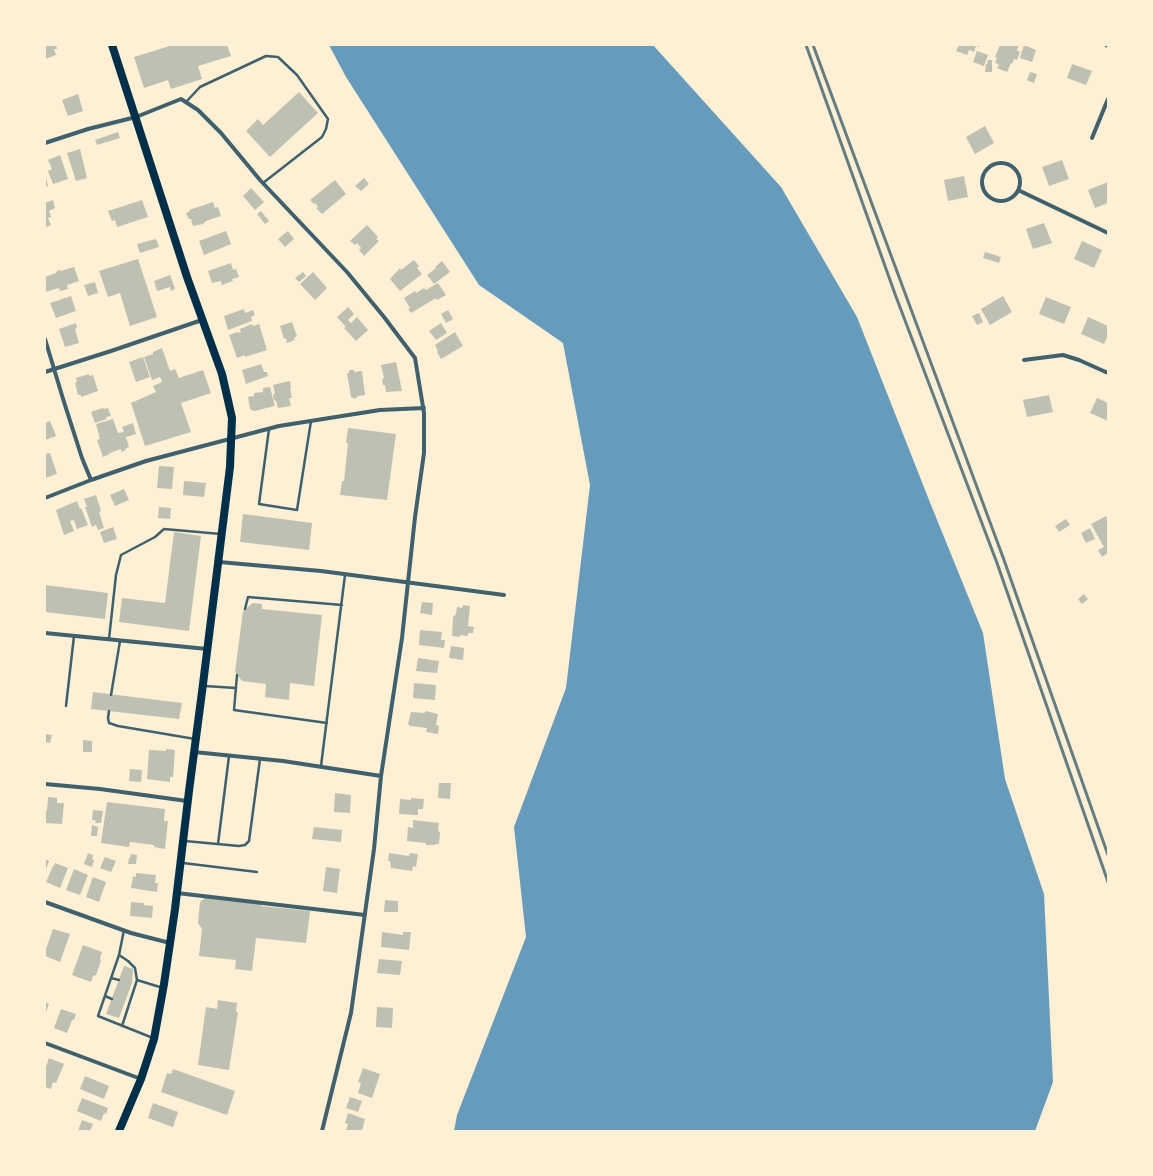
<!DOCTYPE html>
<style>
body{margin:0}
#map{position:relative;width:1153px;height:1176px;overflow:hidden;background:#fdf0d5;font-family:"Titillium Web",sans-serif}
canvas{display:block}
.frame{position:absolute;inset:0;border:46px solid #fdf0d5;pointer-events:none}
</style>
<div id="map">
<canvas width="1153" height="1176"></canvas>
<div class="frame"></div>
</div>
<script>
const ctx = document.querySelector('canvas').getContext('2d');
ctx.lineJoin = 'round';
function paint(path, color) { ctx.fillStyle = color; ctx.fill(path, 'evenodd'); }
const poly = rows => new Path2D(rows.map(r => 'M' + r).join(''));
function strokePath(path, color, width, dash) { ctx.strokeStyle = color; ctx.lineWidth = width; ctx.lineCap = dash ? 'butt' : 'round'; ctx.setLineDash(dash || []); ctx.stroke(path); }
paint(poly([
 [329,45,653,45,781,187,857,317,929,500,983,633,1005,779,1044,894,1053,1082,1035,1131,454,1131,457,1115,526,937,514,827,566,688,590,485,563,343,479,285,346,77]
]), '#669bbc');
paint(poly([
 [45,45,56,45,57,49,54,49,56,55,45,59],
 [173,45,227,45,231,56,198,66,202,79,171,89,168,80,144,88,134,57],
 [959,45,980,45,979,47,976,46,974,52,969,50,967,55,956,51],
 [1000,45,1019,45,1017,50,1020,52,1017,60,1014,59,1012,64,1011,63,1007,72,997,68,999,64,995,63,997,58,995,57],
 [1024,45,1036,50,1032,62,1020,58],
 [977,51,988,55,984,66,973,62],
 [988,60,992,60,992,72,985,72,986,64,987,64],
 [1072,64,1092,71,1086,85,1067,78],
 [1030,72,1037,74,1034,83,1027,80],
 [299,92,318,113,270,157,246,131,258,119,263,125],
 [78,94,83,111,68,116,62,100],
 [985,126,994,143,975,154,966,137],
 [118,132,120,138,97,145,95,140],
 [80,149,87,178,76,181,67,153],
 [60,155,68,179,53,184,48,171,52,169,48,160],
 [1062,160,1069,179,1049,186,1042,167],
 [45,175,48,186,45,187],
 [964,176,968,197,948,201,944,180],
 [364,178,369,184,361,191,355,186],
 [335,180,346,194,322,214,316,208,318,207,315,203,314,204,310,200],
 [1108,182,1108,203,1095,208,1088,190],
 [251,188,264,202,255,210,243,196],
 [53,200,55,208,49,211,51,217,48,218,51,225,46,227,45,203],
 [142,200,148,217,117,227,115,220,112,221,108,211],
 [213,202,215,208,218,207,221,216,206,221,203,224,193,226,191,219,189,219,186,213,190,211,189,210],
 [261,211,269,221,265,224,257,214],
 [1044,223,1052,243,1033,249,1026,229],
 [367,225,378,237,376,239,379,241,364,256,359,250,361,248,357,243,355,245,350,241],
 [226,231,231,244,204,255,199,241],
 [288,231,294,239,285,247,278,239],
 [156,239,159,247,140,253,137,244],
 [1082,241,1102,250,1094,268,1074,259],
 [985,252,1001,257,999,263,983,258],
 [138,259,157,317,130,326,120,293,108,297,99,271],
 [414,260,419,266,417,268,422,274,400,291,390,279,400,268,401,270],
 [442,261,450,272,434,284,427,275,436,268,435,267],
 [231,263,233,270,236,269,239,277,232,279,233,281,222,285,221,281,212,283,208,271],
 [74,267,79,281,67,285,68,289,60,291,59,288,45,292,45,277,56,273,58,270,61,271],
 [303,272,306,276,299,282,295,278],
 [313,272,327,288,315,300,300,284],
 [170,275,175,289,171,291,170,287,157,291,154,281],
 [95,282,98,293,88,296,84,285],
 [438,283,446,295,437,300,436,298,411,313,408,309,410,308,404,298,415,291,416,293,424,288,426,290],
 [71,296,76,311,56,318,50,303],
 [1003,296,1012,312,990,325,981,309],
 [1046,297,1071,307,1064,324,1039,314],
 [348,307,354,314,348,320,351,323,357,317,368,330,356,341,344,328,346,327,337,317],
 [244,309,245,313,253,310,255,315,251,317,252,321,228,330,224,316],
 [448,310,453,319,446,323,441,314],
 [979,313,983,322,977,325,972,316],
 [1088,317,1108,326,1108,335,1104,344,1081,334],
 [292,322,297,336,294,338,295,340,287,343,286,338,284,339,280,326],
 [76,323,77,328,75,329,79,343,65,347,59,329],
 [441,323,447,333,436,340,429,331],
 [252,324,253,326,259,324,267,350,245,357,245,355,237,358,229,335,238,332,241,333,240,329],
 [455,332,463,346,441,359,437,352,438,351,435,345],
 [162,348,170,371,175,369,179,378,203,370,211,393,181,403,191,432,145,446,131,403,156,392,153,386,162,382,160,377,152,380,144,357,153,354,153,352],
 [143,357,150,377,136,382,129,362],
 [396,362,402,391,386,392,385,385,383,385,382,379,384,378,381,365],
 [261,364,264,372,267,372,268,376,246,384,242,370],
 [349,370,354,370,354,372,362,371,365,395,358,396,355,399,351,397,347,373,349,373],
 [89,374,89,376,93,375,98,391,81,397,81,395,78,395,75,383,77,382,76,378],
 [290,381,291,387,290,388,292,398,289,398,291,406,278,408,276,401,274,400,273,394,275,394,273,385],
 [270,387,275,406,254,411,250,409,248,397,254,396,254,393,263,392,263,388],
 [1049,395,1053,412,1027,417,1023,400],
 [1097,398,1108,403,1108,421,1090,413],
 [103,408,104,409,108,408,111,416,106,417,107,419,95,423,91,412],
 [113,419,118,433,124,432,122,427,133,423,136,434,126,437,129,447,125,449,126,450,121,452,121,449,110,453,110,454,103,457,97,440,100,439,96,424],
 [50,421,56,436,45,440,45,423],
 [348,428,396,434,387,500,340,495,342,481,344,481,348,443,346,443],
 [50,453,57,474,45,478,45,454],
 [159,466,174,467,172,489,157,488],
 [184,481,206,483,204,497,183,495],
 [124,489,129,500,115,506,110,495],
 [96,495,101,511,99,512,104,528,98,530,96,525,92,527,85,507,87,507,84,499],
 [77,501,80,509,81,508,88,525,77,529,74,520,70,521,74,531,64,535,56,510],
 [159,507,171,508,170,519,158,518],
 [243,514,312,523,309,550,240,542],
 [1106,516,1108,520,1108,553,1102,557,1098,550,1104,547,1091,524],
 [1066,519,1070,525,1059,532,1055,526],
 [113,527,117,539,104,543,100,532],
 [1090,528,1095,539,1086,543,1081,533],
 [174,532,201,536,189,631,119,622,122,598,165,603],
 [45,585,108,593,105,619,45,612],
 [1084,594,1088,599,1082,604,1078,599],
 [422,602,433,603,432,615,420,613],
 [253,603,262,604,262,609,322,615,314,686,290,683,289,700,265,697,266,684,242,681,235,672,243,611],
 [463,605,470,606,468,626,474,627,473,633,468,633,468,636,460,635,460,637,452,636,453,617,456,614,457,607,462,608],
 [420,630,442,632,441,640,445,640,444,648,419,645],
 [451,646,464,648,463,660,449,658],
 [418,658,439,661,437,673,416,671],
 [414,683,436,685,435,700,413,698],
 [93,692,182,703,179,719,91,709],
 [426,711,438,714,436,725,439,726,438,734,426,732,427,728,410,726,408,724,411,712,424,713],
 [45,734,52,735,50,743,45,742],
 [83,740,92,741,92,752,83,752],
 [166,749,175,750,173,777,170,777,170,782,147,779,149,750,166,751],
 [130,769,142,770,141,782,129,781],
 [439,783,451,783,450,799,438,798],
 [335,793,351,795,350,813,334,812],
 [48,797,57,798,57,803,64,803,62,824,45,823,45,811,47,811],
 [411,798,424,799,423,809,418,809,418,815,399,814,400,799,411,800],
 [107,802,165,809,164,821,168,821,165,849,154,847,154,845,130,842,129,847,101,843],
 [93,810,103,811,101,823,95,823,96,821,92,820],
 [413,820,439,823,438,831,440,832,439,844,435,844,435,845,426,845,426,843,407,841,408,827,413,828],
 [92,825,98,827,97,836,91,836],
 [314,827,342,830,341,842,312,839],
 [88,853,93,855,92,859,94,860,92,867,84,864],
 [389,853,409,856,410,853,418,854,416,867,413,866,412,871,391,868,390,861,388,861],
 [131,854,137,855,136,864,128,864,129,858,130,858],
 [105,857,116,861,111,872,100,868],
 [45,859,49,861,45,872],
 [55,863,68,868,60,888,46,882,53,866,54,866],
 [326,867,340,869,337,893,323,891],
 [74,869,88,875,80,895,66,890],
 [136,873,156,875,155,883,158,883,157,892,131,888,133,876,136,877],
 [93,877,106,882,99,902,86,897],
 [206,897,261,903,261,906,310,911,306,943,256,938,252,971,235,969,236,960,199,956,202,929,198,923,200,902],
 [385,900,398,901,398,912,384,912],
 [131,902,144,903,144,905,153,906,152,918,130,916],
 [53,929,70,934,60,962,45,956,45,952],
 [382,932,403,935,403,932,411,932,409,950,381,947],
 [83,945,102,952,100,958,101,961,96,975,93,976,91,982,72,975],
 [379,959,402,961,400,975,377,973],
 [124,966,133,969,132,983,119,1018,106,1014],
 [218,1000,237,1003,236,1012,238,1012,229,1070,198,1065,206,1007,217,1009],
 [45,1002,49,1004,45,1015],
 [377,1007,393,1008,392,1028,376,1027],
 [61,1009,76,1014,74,1020,72,1020,67,1033,54,1028],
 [49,1058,64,1064,56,1083,53,1082,51,1089,45,1087,45,1070],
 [363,1068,380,1074,372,1098,358,1093,361,1083,358,1082],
 [173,1069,235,1091,227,1115,161,1092,167,1073,171,1074],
 [85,1076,109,1086,104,1099,80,1089],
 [350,1097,362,1101,358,1112,346,1108],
 [82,1098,108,1108,106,1114,104,1113,101,1121,77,1111],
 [153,1103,178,1112,173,1127,148,1118],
 [348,1113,365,1119,362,1131,346,1131,348,1124,345,1123],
 [82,1120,93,1124,90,1131,78,1131]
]), '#bec0b2');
strokePath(poly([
 [186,102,200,87,266,56,278,57,297,75,328,119,326,129,322,137,263,183],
 [269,429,259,504,297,510,311,421],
 [245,609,248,597,342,605],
 [109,639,116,575,121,555,155,537,164,529,221,534],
 [237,675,234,710,327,723],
 [205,686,236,688],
 [111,695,120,641],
 [66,706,74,636],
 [109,711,108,718,109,723,118,726,195,739],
 [321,766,345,575],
 [185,841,239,846,245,845,249,841,260,759],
 [218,844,229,756],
 [183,863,257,872],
 [124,930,119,955,98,1016,153,1038],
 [119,955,128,961,135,968,137,980],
 [111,978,119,980],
 [105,996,112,999],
 [122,1026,137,980,163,988]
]), '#3f606c', 2.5);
strokePath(poly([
 [1106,45,1108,46],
 [1092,138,1108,99],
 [45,143,88,129,136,117,181,99,198,110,221,133,260,180,347,272,384,317,415,358,424,413,424,453,415,517,402,638,381,776,374,849,351,1013,322,1131],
 '982 182a19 19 0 1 1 38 0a19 19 0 1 1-38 0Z',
 [1018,190,1108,233],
 [45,339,64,402,82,458,91,480],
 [1024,360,1063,355,1079,360,1108,373],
 [45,372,111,351,202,320],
 [45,498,91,480,146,461,279,426,380,410,424,408],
 [219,562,321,571,504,595],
 [45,633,207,649],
 [194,752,283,761,381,776],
 [45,784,100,789,187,801],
 [177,893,365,915],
 [45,902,131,933,170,943],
 [45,1043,141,1079]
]), '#3f606c', 4);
strokePath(poly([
 [112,45,187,277,222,374,232,418,230,467,202,692,189,791,175,909,164,984,154,1039,141,1079,119,1131]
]), '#003049', 8);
strokePath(poly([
 [806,45,895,294,997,563,1108,882],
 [813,45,1004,560,1108,855]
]), '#657d81', 3);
</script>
